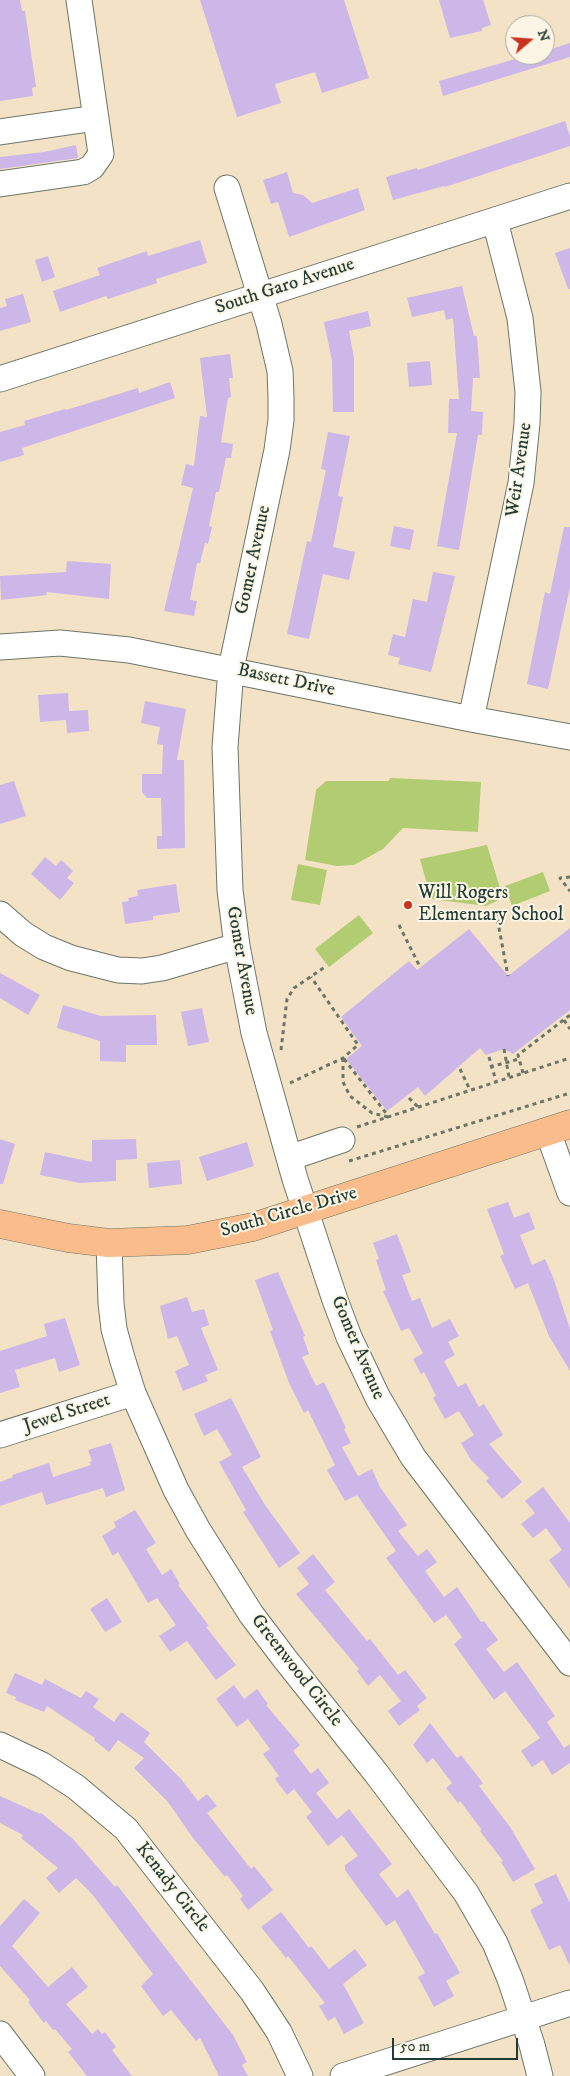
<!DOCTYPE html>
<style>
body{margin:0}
#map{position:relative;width:570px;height:2076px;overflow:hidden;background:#f4e2c6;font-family:"IM FELL DW Pica",serif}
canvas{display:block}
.north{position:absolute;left:505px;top:15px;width:50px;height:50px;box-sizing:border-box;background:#fcf5e5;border:1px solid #a4ab9e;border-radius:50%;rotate:72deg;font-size:14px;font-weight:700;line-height:20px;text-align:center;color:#1f3d34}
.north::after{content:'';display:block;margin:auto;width:18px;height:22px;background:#c8321e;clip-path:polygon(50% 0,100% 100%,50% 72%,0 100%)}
.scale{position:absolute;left:392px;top:2038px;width:126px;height:22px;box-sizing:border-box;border:2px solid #1f3d34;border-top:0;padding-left:6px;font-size:15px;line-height:18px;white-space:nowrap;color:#1f3d34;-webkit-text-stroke:4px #fcf5e5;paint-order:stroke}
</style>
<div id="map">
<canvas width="570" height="2076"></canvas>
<div class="north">N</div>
<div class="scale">50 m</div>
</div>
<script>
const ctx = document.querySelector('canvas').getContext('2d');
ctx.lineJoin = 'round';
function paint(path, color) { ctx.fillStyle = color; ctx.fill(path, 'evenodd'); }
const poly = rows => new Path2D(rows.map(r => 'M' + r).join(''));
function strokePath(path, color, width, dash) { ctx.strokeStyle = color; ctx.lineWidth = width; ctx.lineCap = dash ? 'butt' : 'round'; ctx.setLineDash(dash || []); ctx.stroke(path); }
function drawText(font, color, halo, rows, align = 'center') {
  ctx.font = font + ' "IM FELL DW Pica",serif'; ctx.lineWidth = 4; ctx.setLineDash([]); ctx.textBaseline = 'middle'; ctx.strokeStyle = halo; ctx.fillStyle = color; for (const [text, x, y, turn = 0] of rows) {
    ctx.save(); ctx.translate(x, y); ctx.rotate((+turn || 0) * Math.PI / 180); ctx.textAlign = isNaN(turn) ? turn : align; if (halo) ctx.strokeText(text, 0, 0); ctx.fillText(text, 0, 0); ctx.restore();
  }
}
paint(poly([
 [390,778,481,782,478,832,403,828,383,849,354,865,337,866,305,860,316,790,326,781,389,781],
 [487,845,503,898,486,906,431,899,420,859],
 [298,864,327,870,320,905,291,900],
 [543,872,550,891,512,906,505,886],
 [359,915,373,933,329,967,315,949]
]), '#b2cc71');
paint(poly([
 [0,0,20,0,22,11,25,11,36,87,32,88,33,96,0,101],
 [200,0,344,0,369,78,322,93,315,72,275,84,281,103,237,117],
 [439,0,483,0,491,25,482,28,482,31,450,38],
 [570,43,570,57,443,96,439,81,529,55,545,55,545,51],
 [565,121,570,136,570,146,445,187,444,186,393,200,386,177,417,168,418,170],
 [76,145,78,158,0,169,0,157,44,152],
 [287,172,293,193,303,195,312,203,358,188,365,210,289,237,278,202,271,204,263,180],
 [200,240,207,263,156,279,157,283,108,299,106,296,60,312,53,291,100,275,97,268,147,251,148,256],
 [570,248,570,289,568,289,555,253],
 [48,256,55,277,42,282,35,260],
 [462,286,474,336,477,336,480,378,473,378,471,411,483,412,482,435,478,435,459,550,437,546,457,433,448,433,449,399,459,399,453,318,446,320,444,310,412,317,407,298],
 [23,294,31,322,0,331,0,308,7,306,5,299],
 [368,311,371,326,349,331,354,358,354,412,333,412,332,361,324,322],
 [230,354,233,378,229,378,231,397,228,398,221,442,233,444,231,458,226,458,219,492,216,492,209,526,212,527,208,544,205,543,200,563,197,563,190,600,197,601,194,616,164,611,193,488,181,485,186,464,194,466,200,416,207,417,200,358],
 [430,361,432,385,409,387,407,363],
 [170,382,175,398,22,448,24,455,0,462,0,432,25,425,24,421,65,409,66,410,138,388,139,393],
 [328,432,350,436,338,496,343,497,333,547,355,552,349,580,323,574,309,639,287,634,307,541,311,542,326,470,321,469],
 [394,526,414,530,410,550,390,546],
 [564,527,570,527,570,587,548,689,527,684,545,592,550,594],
 [67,561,111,564,109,599,46,592,47,595,1,600,0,576,66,572],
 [433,572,455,576,431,672,398,664,400,658,388,655,393,634,405,637,413,599,427,602],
 [68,693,69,711,88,710,89,731,67,733,66,720,40,722,38,695],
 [145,701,186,709,177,760,184,760,185,848,157,849,157,836,162,836,161,798,147,798,142,792,142,774,162,774,163,745,157,744,160,727,141,723],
 [14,781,26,816,0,824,0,785],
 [45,857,56,866,61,860,73,871,67,878,74,883,60,900,31,874],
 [176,884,180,912,153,916,153,920,125,924,122,902,129,901,128,898,138,896,137,890],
 [570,928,570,1010,513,1054,504,1049,486,1055,480,1048,425,1096,418,1087,387,1111,346,1059,362,1046,341,1017,409,961,417,970,469,929,508,976],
 [0,973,40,995,28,1015,0,998],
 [63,1005,101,1016,156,1015,157,1045,126,1045,126,1062,100,1061,100,1041,57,1028],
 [202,1008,209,1042,188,1046,181,1012],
 [0,1139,15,1144,3,1184,0,1184],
 [136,1139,137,1159,116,1160,116,1181,80,1183,40,1175,45,1152,92,1162,92,1140],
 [247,1142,254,1166,207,1181,199,1157],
 [180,1160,182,1184,149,1188,147,1163],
 [508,1202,514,1218,529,1212,535,1229,520,1235,532,1265,545,1259,553,1277,570,1329,570,1371,549,1336,528,1283,515,1289,500,1256,504,1254,487,1209],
 [397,1234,411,1272,402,1275,412,1301,420,1298,432,1328,450,1319,459,1336,448,1342,455,1355,444,1361,458,1387,466,1383,479,1407,484,1404,503,1435,489,1444,522,1482,502,1499,486,1481,489,1478,471,1460,461,1443,474,1435,459,1411,445,1419,433,1398,436,1396,424,1372,421,1374,413,1359,423,1353,409,1328,401,1331,383,1291,386,1290,376,1260,379,1259,373,1243],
 [278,1272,305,1336,303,1337,309,1354,302,1357,316,1386,324,1382,346,1428,344,1429,351,1443,342,1447,358,1476,372,1469,380,1487,407,1525,398,1531,418,1556,427,1549,437,1562,425,1571,444,1597,457,1587,481,1622,484,1621,498,1640,486,1649,504,1672,517,1662,555,1716,547,1722,564,1748,570,1744,570,1763,552,1775,543,1760,532,1767,521,1751,540,1738,505,1691,494,1700,454,1644,462,1637,446,1615,434,1623,386,1558,396,1551,357,1495,345,1501,327,1470,335,1465,308,1410,304,1413,289,1383,270,1331,273,1330,255,1280],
 [187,1297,192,1312,204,1309,209,1325,201,1328,218,1370,205,1375,208,1381,183,1391,175,1371,189,1365,177,1336,168,1339,160,1306],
 [65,1318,80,1365,59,1372,55,1358,15,1370,20,1387,0,1393,0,1351,47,1336,44,1324],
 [231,1398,261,1457,242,1467,265,1505,300,1553,279,1568,243,1512,246,1510,219,1462,232,1455,217,1429,204,1436,194,1414],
 [111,1443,125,1490,106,1497,103,1488,46,1505,42,1492,0,1506,0,1482,13,1477,12,1475,49,1463,53,1477,91,1465,89,1462,92,1461,88,1450],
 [543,1487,570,1523,570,1589,549,1560,562,1550,546,1528,533,1538,521,1524,535,1513,525,1501],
 [135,1510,156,1543,146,1549,162,1575,171,1569,180,1584,178,1585,209,1626,206,1627,236,1665,216,1680,187,1641,170,1652,159,1636,176,1625,157,1598,148,1603,118,1552,113,1556,102,1536,116,1527,114,1522],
 [313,1554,335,1582,325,1590,367,1641,370,1639,398,1675,405,1670,427,1698,417,1706,420,1710,399,1726,388,1711,401,1701,380,1675,368,1686,357,1671,359,1669,296,1594,309,1584,297,1568],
 [107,1598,122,1622,105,1632,90,1609],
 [15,1673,42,1685,45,1679,81,1698,86,1691,99,1699,93,1707,114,1722,121,1712,150,1733,144,1742,181,1779,198,1801,207,1794,217,1806,207,1813,251,1869,254,1866,273,1890,248,1910,240,1899,243,1896,227,1875,225,1877,193,1838,168,1802,134,1768,144,1758,118,1740,109,1752,94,1740,95,1738,47,1706,44,1712,15,1700,16,1697,6,1693],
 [234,1685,244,1699,257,1689,268,1704,266,1705,300,1745,293,1751,311,1774,318,1768,329,1783,316,1793,337,1819,349,1809,392,1864,379,1874,397,1898,408,1889,435,1934,437,1933,460,1973,446,1981,454,1996,434,2007,418,1977,425,1973,395,1920,386,1926,345,1870,345,1865,358,1856,342,1835,328,1846,306,1817,312,1812,294,1789,287,1795,275,1779,279,1776,263,1754,270,1749,248,1719,237,1727,216,1699],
 [430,1723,457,1758,461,1755,483,1783,479,1786,510,1827,535,1869,513,1882,501,1862,503,1861,480,1831,481,1829,460,1801,458,1803,446,1788,452,1783,433,1758,427,1763,413,1745],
 [0,1796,40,1814,41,1813,73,1839,115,1887,117,1885,233,2035,247,2062,242,2065,248,2076,219,2076,200,2038,196,2041,171,2010,163,2016,141,1986,153,1974,92,1894,76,1878,59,1893,46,1878,58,1868,21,1838,23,1835,0,1823],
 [556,1874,570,1903,570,1966,560,1945,549,1950,530,1910,543,1903,534,1884],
 [24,1899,40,1913,12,1946,48,1987,72,1967,88,1987,66,2004,92,2034,98,2029,102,2034,105,2032,116,2047,112,2050,132,2076,87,2076,68,2052,72,2049,55,2029,53,2030,46,2021,44,2023,28,2002,30,2000,0,1966,0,1926],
 [281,1912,309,1948,311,1946,329,1969,355,1949,367,1965,343,1984,364,2023,344,2034,335,2017,328,2021,319,2006,325,2003,288,1956,286,1958,261,1927]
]), '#cdb6e8');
const minor = poly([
 [0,132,96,118],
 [0,184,83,172,92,167,101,154,79,0],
 [227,188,269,324,280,371,281,397,281,420,277,450,231,669,225,747,230,890,237,946,254,1033,295,1179,335,1300,349,1337,378,1398,413,1457,570,1663],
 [0,379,570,196],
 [0,647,60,643,129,650,471,719,570,737],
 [471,719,521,483,527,423,528,392,520,318,495,221],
 [0,914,23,934,44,947,71,958,118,970,142,971,162,968,237,946],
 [548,1132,570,1193],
 [289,1158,342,1140],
 [109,1243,111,1303,114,1329,122,1358,133,1393,176,1490,198,1530,251,1614,285,1659,376,1773,466,1893,495,1943,510,1979,532,2045,540,2076],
 [0,1435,133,1393],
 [0,1745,42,1765,76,1787,126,1829,252,1991,279,2032,300,2076],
 [0,2034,32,2076],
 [343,2076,570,2003]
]);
const major = poly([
 [0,1224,68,1238,109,1243,188,1240,253,1227,570,1124]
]);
strokePath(minor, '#6a7767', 27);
strokePath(major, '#6a7767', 29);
strokePath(poly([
 [570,877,560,878,570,891],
 [496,912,508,976],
 [399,925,420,967],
 [564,1020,570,1029],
 [504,1049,509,1077],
 [281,1050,287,999,294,988,325,967],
 [489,1057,496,1081],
 [343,1058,343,1082,350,1096,372,1113,388,1117],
 [344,1059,389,1117],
 [490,1067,519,1059],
 [460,1069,470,1090],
 [523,1073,518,1055,570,1015],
 [290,1083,343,1058,358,1045,311,977],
 [409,1098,418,1107],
 [357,1127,570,1058],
 [349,1161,570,1093]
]), '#6a7767', 3, [4, 4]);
strokePath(minor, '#fff', 25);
strokePath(major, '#f9bc8a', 28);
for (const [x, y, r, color] of [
 [408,905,5,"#c8321e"]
]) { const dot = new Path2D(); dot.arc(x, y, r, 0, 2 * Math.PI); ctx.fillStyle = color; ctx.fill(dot); strokePath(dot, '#fcf5e5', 2); }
drawText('19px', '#1f3d34', '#fcf5e5', [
 ["South Garo Avenue",285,287,-18],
 ["Weir Avenue",520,470,-82],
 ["Gomer Avenue",254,560,-78],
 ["Bassett Drive",286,681,12],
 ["Gomer Avenue",241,961,80],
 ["South Circle Drive",289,1213,-16],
 ["Gomer Avenue",357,1348,67],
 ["Jewel Street",67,1414,-18],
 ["Greenwood Circle",296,1671,52],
 ["Kenady Circle",172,1888,52]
]);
drawText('19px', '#1f3d34', '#fcf5e5', [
 ["Will Rogers",418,894],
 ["Elementary School",418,916]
], 'left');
</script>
